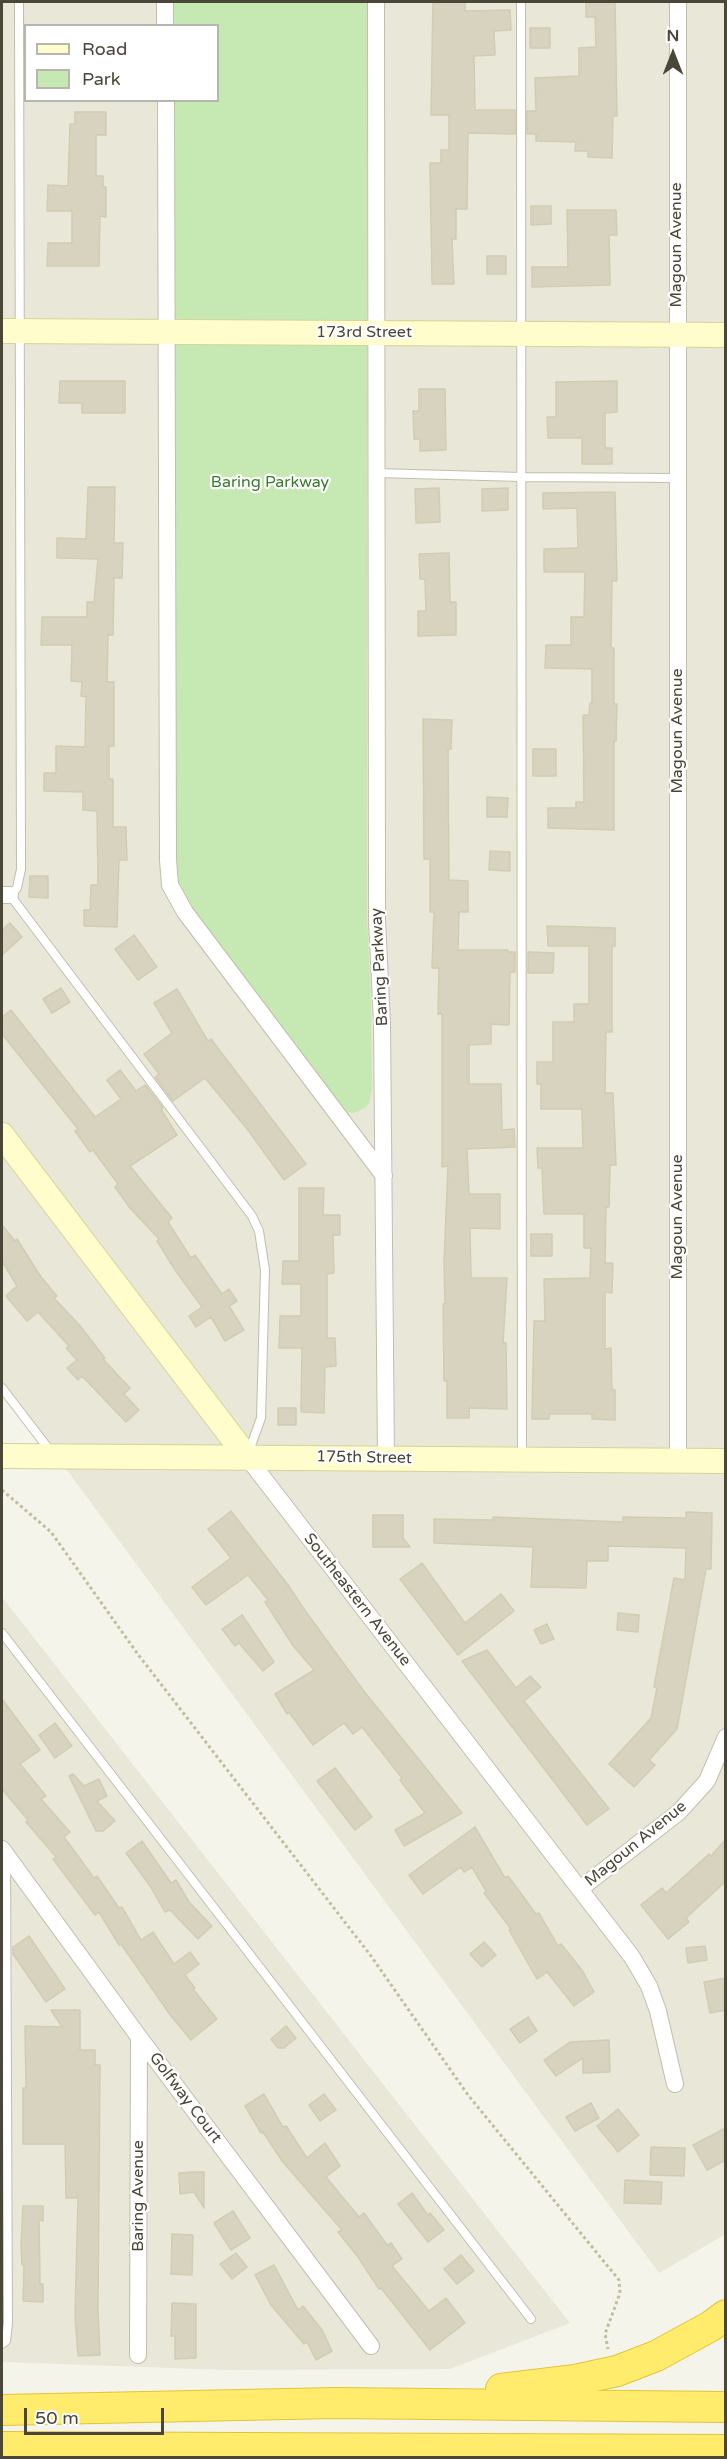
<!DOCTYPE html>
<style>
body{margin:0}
#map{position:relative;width:727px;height:2459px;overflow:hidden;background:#f5f4ea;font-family:"Varela Round",sans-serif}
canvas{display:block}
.frame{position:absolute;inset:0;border:3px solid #4a4638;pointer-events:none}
.legend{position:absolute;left:24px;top:24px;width:195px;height:78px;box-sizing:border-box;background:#fff;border:2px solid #b7b5af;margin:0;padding:8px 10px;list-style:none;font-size:18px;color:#4a4638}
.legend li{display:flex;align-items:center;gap:12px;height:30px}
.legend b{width:30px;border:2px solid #b7b5af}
.north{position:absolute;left:643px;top:24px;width:60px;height:60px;-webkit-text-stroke:4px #fff;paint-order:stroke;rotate:0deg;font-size:16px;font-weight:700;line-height:24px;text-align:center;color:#4a4638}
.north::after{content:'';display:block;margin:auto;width:21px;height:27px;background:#4a4638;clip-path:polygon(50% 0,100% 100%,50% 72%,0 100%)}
.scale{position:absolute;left:24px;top:2408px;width:140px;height:27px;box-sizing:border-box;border:3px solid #4a4638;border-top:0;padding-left:8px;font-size:18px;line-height:21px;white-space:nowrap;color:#4a4638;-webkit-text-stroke:4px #fff;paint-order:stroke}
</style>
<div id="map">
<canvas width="727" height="2459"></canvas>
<div class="frame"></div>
<ul class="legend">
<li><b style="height:8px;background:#fffdcb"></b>Road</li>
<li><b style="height:16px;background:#c6e9b3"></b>Park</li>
</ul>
<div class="north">N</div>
<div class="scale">50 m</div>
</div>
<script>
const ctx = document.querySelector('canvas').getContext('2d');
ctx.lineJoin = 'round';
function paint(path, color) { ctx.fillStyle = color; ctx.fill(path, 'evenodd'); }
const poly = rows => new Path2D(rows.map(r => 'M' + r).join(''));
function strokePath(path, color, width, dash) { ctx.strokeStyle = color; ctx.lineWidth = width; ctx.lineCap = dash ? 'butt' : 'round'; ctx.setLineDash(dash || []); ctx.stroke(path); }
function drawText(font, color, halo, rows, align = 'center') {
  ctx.font = font + ' "Varela Round",sans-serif'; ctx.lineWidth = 4.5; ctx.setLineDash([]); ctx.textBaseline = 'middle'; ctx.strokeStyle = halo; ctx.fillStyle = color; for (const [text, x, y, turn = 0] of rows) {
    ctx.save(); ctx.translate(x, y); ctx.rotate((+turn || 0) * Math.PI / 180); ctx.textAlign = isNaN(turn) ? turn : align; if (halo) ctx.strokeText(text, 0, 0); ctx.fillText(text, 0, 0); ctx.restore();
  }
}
paint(poly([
 [2,2,725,2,726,2234,659,2273,2,1382],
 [26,26,218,26,218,100,26,100],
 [2,1597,570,2323,450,2369,228,2370,2,2362]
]), '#e9e7d8');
paint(poly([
 [172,2,367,2,367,914,371,1002,372,1089,369,1103,365,1108,354,1113,344,1112,192,914,175,877,173,101,218,100,218,26,172,25]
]), '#c6e9b3');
const building = poly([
 [433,2,465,2,465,11,510,10,511,30,494,31,495,55,474,56,475,110,515,110,515,134,468,133,467,209,456,209,456,239,452,239,454,284,432,284,430,163,441,163,441,150,449,150,449,115,431,115,433,2],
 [586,2,615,2,617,116,613,116,612,158,588,157,588,151,575,151,576,142,536,141,536,134,527,134,527,111,536,111,535,78,579,76,579,48,596,47,595,17,586,17,586,2],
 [530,28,550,28,550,48,530,48,530,28],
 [75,112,106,112,106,135,96,135,96,176,103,176,103,187,106,187,106,217,100,216,99,266,47,266,48,243,72,243,72,211,47,211,48,185,68,186,70,124,75,124,75,112],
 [531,206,551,206,551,224,531,225,531,206],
 [567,210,616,210,617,235,609,235,610,285,532,287,532,267,568,267,567,210],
 [487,256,506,256,506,274,487,274,487,256],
 [60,381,125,381,125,413,82,413,82,403,59,403,60,381],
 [617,381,617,412,605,413,605,448,612,448,612,464,582,464,582,438,548,438,547,417,556,417,556,382,617,381],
 [419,389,445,389,446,450,420,451,420,439,414,439,413,411,419,411,419,389],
 [88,487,115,487,114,543,123,543,122,578,114,578,113,635,108,635,107,682,114,682,114,746,109,746,109,779,113,779,113,827,126,827,127,860,119,860,117,927,84,926,84,910,90,910,91,885,98,885,97,811,83,810,83,792,44,791,44,773,56,773,56,746,85,747,86,697,81,696,82,682,71,681,72,645,41,645,42,617,87,617,87,602,94,602,98,559,57,558,57,538,86,539,88,487],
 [439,488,440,522,416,523,415,489,439,488],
 [508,488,508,510,482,511,482,489,508,488],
 [615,492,617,581,612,581,611,648,614,648,614,704,617,704,616,741,614,741,614,830,548,828,548,808,576,808,576,802,584,802,583,715,589,715,590,703,592,703,592,669,545,668,546,645,571,645,571,617,584,617,585,572,544,572,544,549,578,548,577,508,543,509,543,493,615,492],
 [449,553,450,602,456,602,456,635,418,636,418,611,426,611,425,579,420,579,419,554,449,553],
 [423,719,452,720,451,749,448,749,449,880,468,881,468,912,459,912,458,950,508,950,508,952,515,952,515,972,510,972,509,1025,491,1024,491,1044,469,1045,469,1084,501,1084,502,1130,514,1129,515,1147,467,1149,469,1194,500,1194,500,1229,470,1228,471,1278,507,1278,503,1343,506,1343,507,1409,469,1408,469,1418,447,1418,447,1381,444,1381,443,1304,445,1304,444,1262,448,1166,442,1167,442,1014,438,1014,439,968,432,968,434,912,430,912,430,859,424,859,423,719],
 [533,749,556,749,556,776,533,776,533,749],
 [487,797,508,798,507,817,487,817,487,797],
 [490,851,510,852,510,871,489,870,490,851],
 [30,876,48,876,48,898,29,897,30,876],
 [10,923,22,937,2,955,2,930,10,923],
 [547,926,615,928,615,946,612,946,612,1032,606,1032,605,1093,613,1093,616,1165,610,1165,609,1207,606,1207,605,1263,613,1263,612,1293,605,1292,605,1349,611,1348,612,1390,615,1390,615,1420,592,1419,592,1414,549,1414,549,1419,532,1419,534,1321,545,1321,544,1279,590,1278,591,1248,584,1248,584,1214,544,1214,542,1168,538,1168,537,1148,583,1148,582,1109,541,1109,541,1084,537,1084,537,1062,553,1062,553,1022,574,1022,574,1004,589,1004,589,946,548,946,547,926],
 [134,935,157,967,138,980,115,949,134,935],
 [528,952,554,953,553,973,528,973,528,952],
 [61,988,70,1002,52,1013,43,999,61,988],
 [177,989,208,1041,211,1039,306,1164,284,1180,248,1130,205,1078,173,1101,155,1077,159,1074,144,1054,172,1033,154,1003,177,989],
 [11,1010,95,1117,121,1099,107,1080,120,1070,136,1091,145,1085,163,1108,161,1109,177,1135,130,1166,172,1218,168,1222,191,1258,195,1255,222,1294,229,1289,237,1301,229,1306,244,1330,225,1341,211,1317,196,1327,189,1316,202,1307,175,1270,157,1241,159,1239,130,1208,115,1187,118,1184,93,1150,90,1152,75,1131,78,1129,2,1034,2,1017,11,1010],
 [299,1188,324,1188,323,1215,340,1215,340,1235,333,1235,334,1273,327,1274,327,1338,335,1338,336,1366,325,1367,324,1413,301,1412,302,1348,279,1348,280,1316,301,1316,301,1284,282,1284,283,1261,299,1261,299,1188],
 [2,1225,15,1241,17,1239,41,1277,57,1296,54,1298,81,1327,105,1358,103,1359,130,1388,124,1394,139,1410,126,1422,82,1376,78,1380,67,1368,77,1360,66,1348,69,1346,38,1312,27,1321,6,1296,17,1286,2,1261,2,1225],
 [531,1234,552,1234,552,1256,531,1256,531,1234],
 [278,1408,296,1408,296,1425,278,1425,278,1408],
 [231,1511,288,1585,306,1612,363,1690,462,1813,404,1846,395,1830,425,1813,400,1780,402,1778,362,1727,353,1734,344,1723,313,1745,289,1712,287,1714,275,1694,314,1670,294,1647,265,1602,268,1600,248,1575,206,1605,192,1587,231,1558,208,1529,231,1511],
 [686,1512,712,1513,711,1569,706,1569,677,1729,649,1760,655,1765,634,1787,609,1764,651,1718,657,1688,654,1687,674,1578,685,1580,686,1548,608,1546,608,1561,587,1561,586,1588,531,1587,533,1547,434,1543,434,1519,493,1520,493,1517,623,1522,623,1517,686,1518,686,1512],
 [373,1515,403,1515,403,1538,410,1547,373,1547,373,1515],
 [422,1563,465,1623,501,1594,514,1611,458,1655,400,1579,422,1563],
 [618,1613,639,1615,638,1632,617,1630,618,1613],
 [242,1615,274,1662,263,1671,239,1643,235,1646,222,1629,242,1615],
 [547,1624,554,1639,541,1644,534,1630,547,1624],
 [487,1650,516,1688,530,1676,541,1687,524,1701,609,1809,587,1825,462,1661,487,1650],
 [2,1699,40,1750,20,1764,46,1796,41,1799,70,1832,64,1837,94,1878,97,1876,119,1908,122,1907,141,1940,153,1932,174,1964,190,1952,199,1964,185,1975,195,1988,193,1989,217,2019,191,2040,171,2016,121,1944,119,1945,99,1912,95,1915,53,1859,56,1857,26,1822,28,1820,2,1789,2,1699],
 [55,1723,72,1746,55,1758,39,1735,55,1723],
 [335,1768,372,1817,355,1830,317,1781,335,1768],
 [73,1774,84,1786,99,1779,107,1796,97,1801,115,1821,103,1831,96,1831,69,1776,73,1774],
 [475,1827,505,1878,508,1876,536,1914,539,1913,558,1946,561,1944,582,1970,594,1992,574,2006,547,1972,537,1979,509,1930,511,1929,484,1893,486,1891,472,1867,464,1872,461,1867,423,1894,409,1875,475,1827],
 [726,1839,726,1881,686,1918,689,1922,668,1939,641,1905,662,1888,666,1893,709,1854,711,1856,726,1839],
 [142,1841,171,1883,176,1880,189,1902,212,1926,198,1939,170,1910,165,1912,150,1886,126,1853,142,1841],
 [29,1936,65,1989,46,2002,13,1954,13,1947,29,1936],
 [484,1942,496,1955,482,1967,470,1954,484,1942],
 [705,1946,707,1960,688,1963,686,1948,705,1946],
 [726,1978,726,2010,710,2013,704,1982,726,1978],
 [51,2010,80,2010,80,2050,95,2050,95,2065,100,2065,98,2309,100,2355,78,2356,75,2316,78,2198,66,2198,65,2144,23,2144,23,2088,26,2088,25,2026,62,2027,51,2010],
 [528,2017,537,2031,520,2043,510,2029,528,2017],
 [286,2026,296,2038,284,2048,278,2048,271,2039,286,2026],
 [609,2040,610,2072,583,2073,583,2058,556,2076,544,2060,570,2042,609,2040],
 [264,2094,283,2127,286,2126,307,2158,325,2143,340,2166,326,2177,359,2217,364,2213,387,2245,391,2243,402,2259,392,2266,429,2311,446,2298,465,2323,430,2350,381,2288,379,2289,358,2257,338,2232,342,2230,282,2161,263,2132,261,2133,245,2106,264,2094],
 [324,2094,336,2110,320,2121,309,2105,324,2094],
 [591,2103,599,2118,575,2131,566,2117,591,2103],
 [618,2109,639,2135,618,2152,597,2126,618,2109],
 [726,2128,726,2160,707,2170,693,2145,726,2128],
 [651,2147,685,2148,684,2176,650,2175,651,2147],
 [192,2172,204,2172,204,2208,194,2192,180,2194,179,2173,192,2172],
 [625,2180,662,2182,661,2204,624,2203,625,2180],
 [412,2193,428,2215,430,2213,444,2230,428,2242,398,2204,412,2193],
 [23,2206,43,2206,43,2221,39,2220,40,2284,43,2284,43,2302,23,2301,24,2265,22,2265,21,2245,23,2206],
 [233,2211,250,2238,231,2250,214,2223,233,2211],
 [172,2234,193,2235,192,2275,171,2274,172,2234],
 [236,2253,247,2267,232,2279,220,2264,236,2253],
 [461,2255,474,2271,457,2284,444,2269,461,2255],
 [274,2265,298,2310,303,2306,322,2330,332,2351,316,2360,307,2342,304,2344,271,2305,255,2275,274,2265],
 [172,2303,196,2304,196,2358,175,2359,175,2336,171,2336,172,2303]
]);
paint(building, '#d7d3bf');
strokePath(building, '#d2ccb2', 1.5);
const lane = poly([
 [19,2,21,869,17,888,10,895,252,1216,259,1231,265,1270,261,1418,248,1454],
 [521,2,522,1459],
 [376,473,521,477,678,478],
 [2,1388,51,1452],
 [2,1633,531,2319],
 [2,2344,6,2341,8,2323,6,1859]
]);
const street = poly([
 [165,2,165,26],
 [376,2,377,920,382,1023,386,1459],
 [678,2,678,1461],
 [166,100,168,860,170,885,185,912,384,1176],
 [2,895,10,895],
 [247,1457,632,1957,649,1986,658,2011,675,2084],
 [2,1849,139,2037,371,2346],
 [580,1889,679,1812,707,1781,726,1737],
 [138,2355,139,2037]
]);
const secondary = poly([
 [2,331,726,335],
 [2,1135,247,1457],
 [2,1456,726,1461]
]);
const highway = poly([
 [501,2389,575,2380,617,2371,656,2356,711,2326,726,2315],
 [2,2410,335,2403,726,2407],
 [2,2447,726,2450]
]);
strokePath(lane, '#c1beac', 10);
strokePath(street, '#c1beac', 18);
strokePath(secondary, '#d5d29a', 26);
strokePath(highway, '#e0c53a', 32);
strokePath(poly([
 [2,1490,51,1532,137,1653,371,1956,468,2095,619,2280,620,2293,605,2334,608,2349]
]), '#c3bd9d', 3, [3, 3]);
strokePath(lane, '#fff', 8);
strokePath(street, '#fff', 16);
strokePath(secondary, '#fffdcb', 24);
strokePath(highway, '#ffec6c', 30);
drawText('16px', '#4a4638', '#fff', [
 ["Magoun Avenue",677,245,-90],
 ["173rd Street",364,333],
 ["Magoun Avenue",678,731,-90],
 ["Baring Parkway",380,967,-93],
 ["Magoun Avenue",678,1217,-90],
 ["175th Street",364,1458,1],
 ["Southeastern Avenue",357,1600,52],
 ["Magoun Avenue",636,1844,-39],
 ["Golfway Court",185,2098,53],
 ["Baring Avenue",139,2196,-90]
]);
drawText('16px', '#387d29', '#fff', [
 ["Baring Parkway",270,483]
]);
</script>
